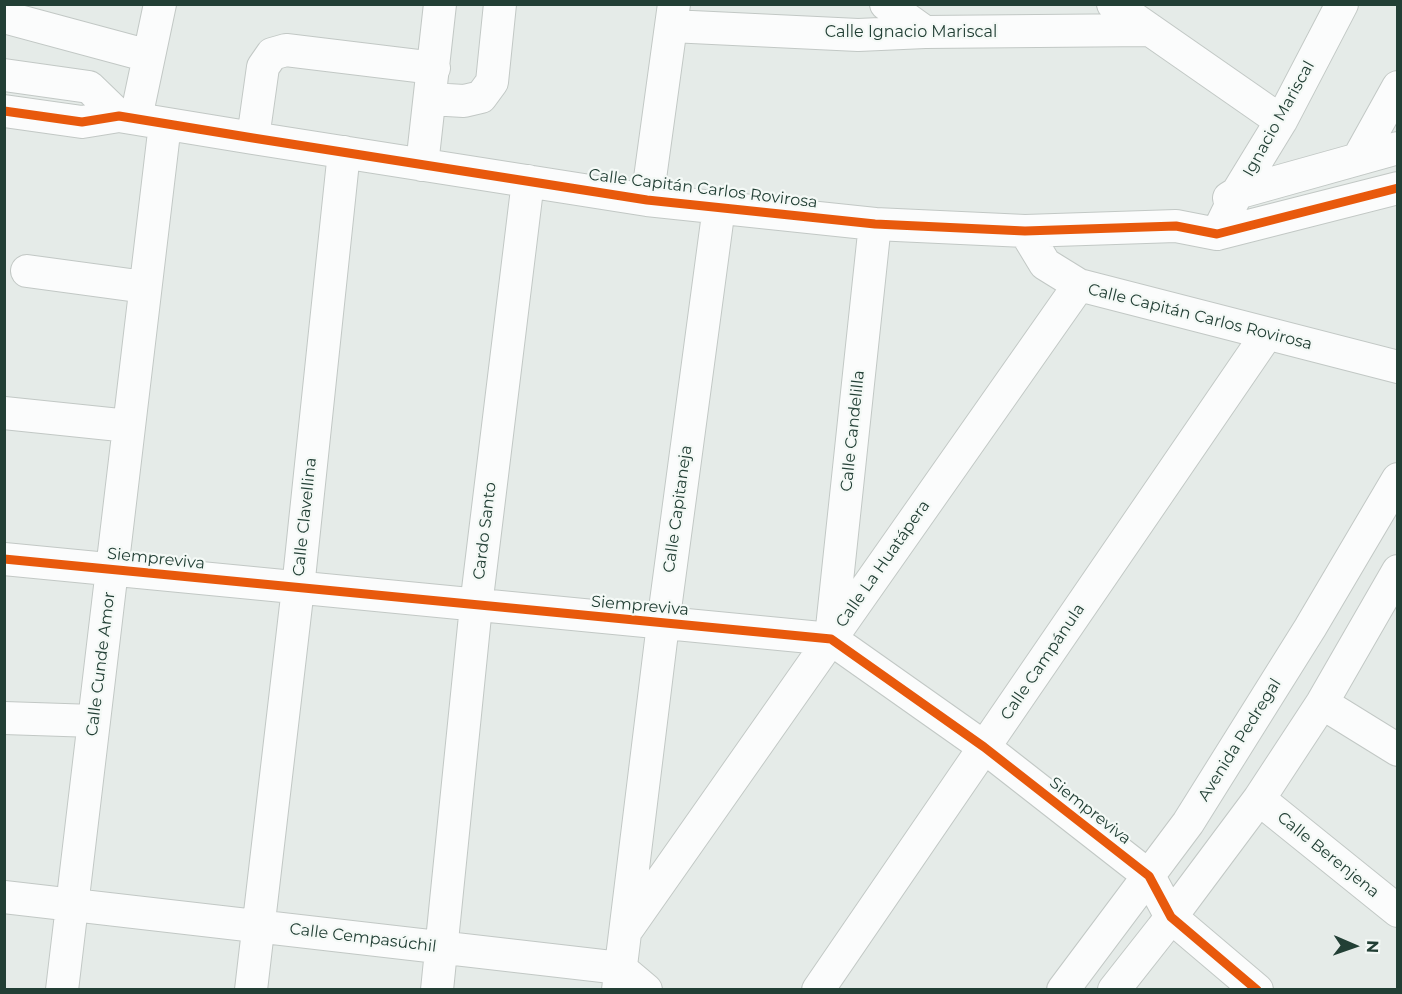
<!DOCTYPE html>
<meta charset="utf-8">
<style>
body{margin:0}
#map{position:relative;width:1402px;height:994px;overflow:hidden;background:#e5ebe8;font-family:Montserrat,sans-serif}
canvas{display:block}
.frame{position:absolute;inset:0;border:6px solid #223f35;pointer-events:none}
.north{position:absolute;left:1324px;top:916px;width:60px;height:60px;-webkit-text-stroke:4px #f4f9f6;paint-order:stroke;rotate:92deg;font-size:16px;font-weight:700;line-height:24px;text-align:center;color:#223f35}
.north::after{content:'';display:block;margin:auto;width:21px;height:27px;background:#223f35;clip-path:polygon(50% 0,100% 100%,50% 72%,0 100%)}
</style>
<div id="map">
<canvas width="1402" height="994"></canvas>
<div class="frame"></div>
<div class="north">N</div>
</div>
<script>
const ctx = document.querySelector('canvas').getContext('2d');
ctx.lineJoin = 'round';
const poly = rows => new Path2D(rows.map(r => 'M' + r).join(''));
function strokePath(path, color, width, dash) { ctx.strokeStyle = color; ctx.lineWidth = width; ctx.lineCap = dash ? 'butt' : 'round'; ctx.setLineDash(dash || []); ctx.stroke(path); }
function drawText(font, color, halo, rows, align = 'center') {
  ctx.font = font + ' Montserrat,sans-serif'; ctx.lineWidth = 4.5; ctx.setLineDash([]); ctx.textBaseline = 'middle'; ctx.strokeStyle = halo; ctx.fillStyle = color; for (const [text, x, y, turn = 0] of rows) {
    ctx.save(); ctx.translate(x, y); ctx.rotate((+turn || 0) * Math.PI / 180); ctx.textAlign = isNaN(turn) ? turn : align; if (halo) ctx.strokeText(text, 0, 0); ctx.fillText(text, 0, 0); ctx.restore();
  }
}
const minor = poly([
 [886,4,925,32],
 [1113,4,1281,121],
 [4,17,149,56],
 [671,26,858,35,925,32,1150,30],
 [4,75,89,87,119,116],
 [430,99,464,101,481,97,492,82,500,4],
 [4,111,82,122,119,116,253,138,647,200,875,224,1025,231,1176,226,1217,234,1398,188],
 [136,118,160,4],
 [253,138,263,67,272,54,286,50,434,68],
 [1358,159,1398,87],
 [422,165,440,4],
 [1229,198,1237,193,1398,148],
 [647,200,674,4],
 [1025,231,1045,264,1079,285,1398,367],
 [1217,234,1237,193,1281,121,1342,4],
 [27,271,145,287],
 [4,413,129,426],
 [4,559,831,639,984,747,1149,876,1171,917,1257,990],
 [831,637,875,224],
 [1322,703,1398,750],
 [4,718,94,721],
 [1259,799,1398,911],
 [4,897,620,968,646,990],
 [628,928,1079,285],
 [62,990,165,124],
 [251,990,298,588,344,152],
 [437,990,476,606,528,181],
 [618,990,663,624,719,207],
 [818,990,1267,334],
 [1063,990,1188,823,1310,628,1398,479],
 [1114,990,1162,929,1259,799,1322,703,1398,571]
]);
strokePath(minor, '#c2c8c5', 34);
strokePath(minor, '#fbfcfc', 32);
strokePath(poly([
 [4,111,82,122,119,116,253,138,647,200,875,224,1025,231,1176,226,1217,234,1398,188],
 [4,559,831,639,984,747,1149,876,1171,917,1257,990]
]), '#e8590c', 9);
drawText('16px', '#223f35', '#f4f9f6', [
 ["Calle Ignacio Mariscal",911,32],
 ["Ignacio Mariscal",1279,119,-61],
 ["Calle Capitán Carlos Rovirosa",703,189,7],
 ["Calle Capitán Carlos Rovirosa",1200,317,14],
 ["Calle Candelilla",853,431,-84],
 ["Calle Capitaneja",678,509,-82],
 ["Calle Clavellina",305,517,-84],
 ["Cardo Santo",485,531,-83],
 ["Siempreviva",156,559,6],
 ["Calle La Huatápera",883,564,-55],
 ["Siempreviva",640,606,5],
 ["Calle Campánula",1043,662,-56],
 ["Calle Cunde Amor",101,664,-83],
 ["Avenida Pedregal",1240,740,-58],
 ["Siempreviva",1090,811,38],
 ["Calle Berenjena",1328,855,39],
 ["Calle Cempasúchil",363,938,7]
]);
</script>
